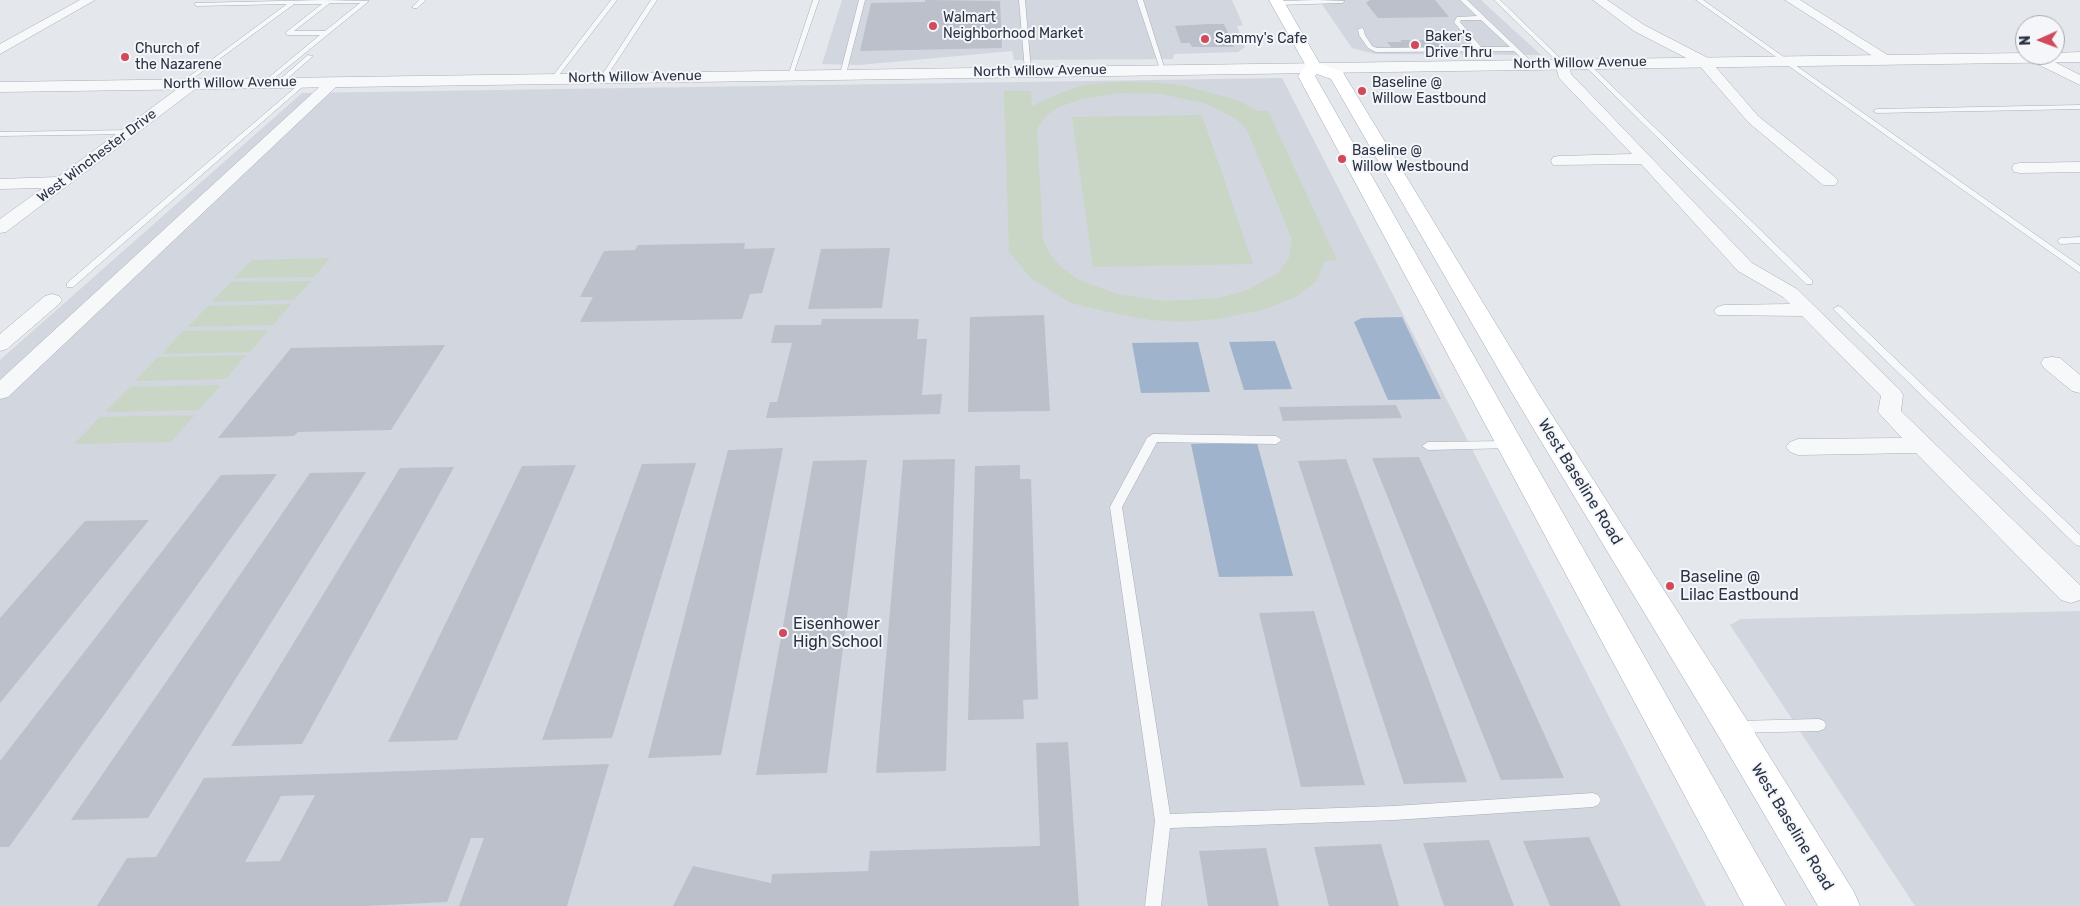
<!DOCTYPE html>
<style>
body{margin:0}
#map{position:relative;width:2080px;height:906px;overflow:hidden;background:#e4e7ec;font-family:Rubik,sans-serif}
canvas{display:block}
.north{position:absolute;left:2015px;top:15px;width:50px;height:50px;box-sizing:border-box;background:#f4f6f9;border:1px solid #a4a8b1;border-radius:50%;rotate:268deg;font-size:14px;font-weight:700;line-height:20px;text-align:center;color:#2b3445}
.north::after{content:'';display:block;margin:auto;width:18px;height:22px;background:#d1495b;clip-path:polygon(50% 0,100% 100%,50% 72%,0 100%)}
</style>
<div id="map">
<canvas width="2080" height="906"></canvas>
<div class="north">N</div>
</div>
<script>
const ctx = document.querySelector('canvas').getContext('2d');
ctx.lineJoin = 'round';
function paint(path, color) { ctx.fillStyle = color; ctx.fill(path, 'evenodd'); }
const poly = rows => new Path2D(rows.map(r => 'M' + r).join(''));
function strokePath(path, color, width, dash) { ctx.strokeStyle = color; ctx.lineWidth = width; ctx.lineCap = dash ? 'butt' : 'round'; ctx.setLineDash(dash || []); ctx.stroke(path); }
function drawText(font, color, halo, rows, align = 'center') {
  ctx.font = font + ' Rubik,sans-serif'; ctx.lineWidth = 4; ctx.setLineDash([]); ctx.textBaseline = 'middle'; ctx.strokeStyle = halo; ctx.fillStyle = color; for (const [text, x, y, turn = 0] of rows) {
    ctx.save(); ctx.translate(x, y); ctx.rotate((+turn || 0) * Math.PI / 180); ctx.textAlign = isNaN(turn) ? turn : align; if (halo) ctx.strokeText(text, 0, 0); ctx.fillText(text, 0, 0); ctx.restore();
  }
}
paint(poly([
 [842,0,1232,0,1243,25,1237,26,1245,47,1238,52,1174,54,1173,59,1014,60,1012,51,859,65,822,64],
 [1319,0,1481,0,1541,55,1375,54,1352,48],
 [1282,78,1706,906,0,906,0,360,302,93],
 [2080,611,2080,906,1915,906,1730,625,1741,619]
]), '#d2d6de');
paint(poly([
 [1113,82,1146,82,1181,85,1237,100,1258,111,1268,111,1337,260,1325,261,1316,281,1296,297,1263,310,1217,319,1183,322,1151,320,1117,314,1071,303,1032,279,1009,252,1004,91,1031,91,1032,106,1060,93,1084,85],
 [1121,93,1162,94,1207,104,1235,118,1247,130,1292,239,1289,258,1278,273,1248,290,1220,298,1165,301,1117,294,1079,280,1061,267,1049,253,1043,239,1037,129,1046,116,1059,107,1082,99],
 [1202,115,1253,264,1093,267,1072,117],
 [330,258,314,277,234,278,252,260],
 [311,281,294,300,212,302,231,282],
 [291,304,273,325,188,327,208,306],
 [269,330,250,352,162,354,183,331],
 [246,355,226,379,135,381,158,357],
 [221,385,199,410,105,412,130,387],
 [195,415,171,442,74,444,100,417]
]), '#c9d6c5');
paint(poly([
 [1402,317,1441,399,1388,400,1354,322,1362,318],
 [1275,341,1292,389,1244,390,1229,342],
 [1198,342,1210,392,1141,393,1132,343],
 [1257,443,1293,576,1219,577,1191,444]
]), '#9fb4cc');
paint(poly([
 [925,0,1000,1,1002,48,860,51,871,3,925,2],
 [1370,0,1435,0,1449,17,1378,18,1366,3],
 [1209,24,1224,24,1234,47,1192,47,1190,43,1181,43,1175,26],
 [1400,40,1435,40,1442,48,1393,49,1387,42,1402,42],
 [745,243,744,249,775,248,762,293,750,294,742,319,580,322,593,297,580,297,604,251,635,250,638,245],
 [890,248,882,308,808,309,821,249],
 [1044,315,1050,411,968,412,970,317],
 [822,319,919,319,917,339,927,339,922,395,942,394,940,414,766,418,770,402,777,402,792,343,771,343,775,325,821,325],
 [445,345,391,430,298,432,294,436,218,438,291,348],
 [1396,405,1402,418,1283,421,1279,407],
 [783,448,721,755,648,758,728,450],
 [1419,457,1564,778,1501,780,1372,458],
 [955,459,946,771,876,773,903,460],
 [1346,459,1467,782,1404,784,1298,461],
 [867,460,827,773,756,775,813,461],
 [696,463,612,738,542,740,642,464],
 [576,465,457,740,388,742,522,466],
 [1020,465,1020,479,1031,479,1038,699,1023,700,1024,719,968,720,975,466],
 [454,467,302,744,231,746,400,468],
 [366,472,148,818,71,820,310,473],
 [277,474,9,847,0,847,0,761,221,475],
 [149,520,0,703,0,618,85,521],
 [1314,611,1365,785,1301,787,1259,613],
 [1068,742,1079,906,673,906,693,866,771,883,772,874,868,871,870,851,1040,846,1036,743],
 [609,764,567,906,459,906,484,838,471,838,447,902,366,906,97,906,127,858,156,857,204,778],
 [315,795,280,861,245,862,281,796],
 [1589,837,1621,906,1550,906,1523,841],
 [1489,840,1514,906,1444,906,1423,843],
 [1381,844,1399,906,1329,906,1314,847],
 [1266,848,1279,906,1208,906,1199,851]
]), '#bbc0ca');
const service = poly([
 [322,0,369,1,267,84,262,83,320,35,288,35,285,33,322,4,294,4,184,85,179,84,287,4,197,6,195,5,195,3,322,0],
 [330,3,360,3,325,31,294,31,330,3],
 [419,0,426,0,417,8,413,8,413,6,419,0],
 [611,0,617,0,556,79,552,79,552,77,611,0],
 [651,0,657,0,605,79,601,79,600,78,651,0],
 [813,0,819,0,793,75,788,76,813,0],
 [859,0,865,0,846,74,843,76,840,74,859,0],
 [1019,0,1025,0,1031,71,1028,73,1025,71,1019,0],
 [1137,0,1143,0,1165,70,1160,69,1137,0],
 [1317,0,1345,1,1342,3,1278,5,1275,3,1278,1,1317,0],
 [1460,0,1467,0,1533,63,1533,65,1529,65,1514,51,1376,52,1368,48,1359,35,1358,29,1363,28,1365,35,1372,46,1377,48,1474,47,1454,22,1457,17,1477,16,1460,0],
 [1461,20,1481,20,1510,47,1481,47,1460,22,1461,20],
 [1494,0,1500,0,1564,62,1564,64,1560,64,1494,0],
 [1696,0,1703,0,2080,266,2080,273,1696,0],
 [308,55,313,56,281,84,277,84,277,82,308,55],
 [1583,62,1587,62,1812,280,1812,284,1806,284,1583,64,1583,62],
 [303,81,308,82,73,287,67,287,67,283,303,81],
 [2080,105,2080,109,1877,113,1873,111,1877,109,2080,105],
 [133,130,134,132,130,134,0,136,0,132,133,130],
 [2080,237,2080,243,2061,244,2057,241,2061,238,2080,237],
 [1838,306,1841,307,2080,535,2080,546,2076,545,1835,311,1833,309,1838,306],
 [1153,434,1276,436,1282,440,1276,444,1157,442,1122,507,1170,814,1394,806,1593,793,1598,795,1601,800,1598,805,1593,807,1394,820,1170,828,1161,906,1145,906,1155,821,1110,507,1147,438,1153,434],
 [1509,441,1515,445,1513,448,1428,450,1422,446,1428,442,1509,441],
 [1819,719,1824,721,1826,725,1824,729,1819,731,1737,733,1732,731,1730,727,1732,723,1737,721,1819,719]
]);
const minor = poly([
 [80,0,95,0,0,54,0,44,80,0],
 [1593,0,1607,0,1644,25,1708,58,1758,116,1835,177,1838,181,1835,185,1823,185,1748,122,1698,64,1634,31,1593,0],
 [1785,0,1800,0,1894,59,1887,63,1882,62,1785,0],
 [2031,55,2041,55,2080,75,2080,85,2031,61,2029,58,2031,55],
 [1562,59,1569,63,1571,74,1752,263,1797,289,1900,390,1903,395,1901,411,2080,585,2080,600,2071,603,2061,600,1916,453,1798,455,1790,452,1786,447,1790,442,1798,439,1902,438,1878,412,1881,396,1802,316,1717,315,1714,311,1717,307,1724,305,1790,304,1783,297,1738,271,1641,164,1553,165,1551,161,1553,157,1559,156,1632,154,1559,78,1555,63,1562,59],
 [333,78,340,82,338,85,8,397,0,399,0,380,328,79,333,78],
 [193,80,198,81,200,84,198,87,6,232,0,233,0,219,43,188,0,189,0,179,58,177,188,81,193,80],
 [2080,162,2080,172,2020,173,2014,172,2012,168,2014,164,2020,163,2080,162],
 [52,294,59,296,62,300,59,304,7,349,0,351,0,334,45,296,52,294],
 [2052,357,2060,358,2080,375,2080,393,2072,391,2044,368,2041,363,2044,358,2052,357]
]);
const tertiary = poly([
 [2080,52,2080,62,0,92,0,82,2025,53,2025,55,2055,55,2055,53,2080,52]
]);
const primary = poly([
 [1269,0,1283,0,1320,64,1343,72,1345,76,1541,398,1745,717,1854,892,1860,906,1818,906,1719,737,1515,398,1331,79,1317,74,1315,76,1786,906,1744,906,1298,76,1306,66,1269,0]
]);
strokePath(service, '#a9aeb7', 1);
strokePath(minor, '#a9aeb7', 1);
strokePath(tertiary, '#a9aeb7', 1);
strokePath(primary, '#a3abb8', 1);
paint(service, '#f7f8fa');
paint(minor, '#f7f8fa');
paint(tertiary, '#f7f8fa');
paint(primary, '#fff');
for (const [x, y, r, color] of [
 [933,26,5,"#d1495b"],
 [1205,39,5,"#d1495b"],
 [1415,45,5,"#d1495b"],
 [125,57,5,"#d1495b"],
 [1362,91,5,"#d1495b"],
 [1342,159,5,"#d1495b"],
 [1670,586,5,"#d1495b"],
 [783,633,5,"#d1495b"]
]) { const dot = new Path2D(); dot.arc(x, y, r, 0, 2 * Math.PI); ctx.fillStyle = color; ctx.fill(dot); strokePath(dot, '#f4f6f9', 2); }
drawText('14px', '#2b3445', '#f4f6f9', [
 ["Walmart",943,18],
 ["Neighborhood Market",943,34],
 ["Baker's",1425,37],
 ["Drive Thru",1425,53],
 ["Sammy's Cafe",1215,39],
 ["Church of",135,49],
 ["the Nazarene",135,65],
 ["Baseline @",1372,83],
 ["Willow Eastbound",1372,99],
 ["Baseline @",1352,151],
 ["Willow Westbound",1352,167]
], 'left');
drawText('14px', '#2b3445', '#f4f6f9', [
 ["North Willow Avenue",1580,63,-1],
 ["North Willow Avenue",1040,71,-1],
 ["North Willow Avenue",635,77,-1],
 ["North Willow Avenue",230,83,-1],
 ["West Winchester Drive",97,156,-37]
]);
drawText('16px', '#2b3445', '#f4f6f9', [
 ["West Baseline Road",1580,482,58],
 ["West Baseline Road",1792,827,59]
]);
drawText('16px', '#2b3445', '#f4f6f9', [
 ["Baseline @",1680,577],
 ["Lilac Eastbound",1680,595],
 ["Eisenhower",793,624],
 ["High School",793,642]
], 'left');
</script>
